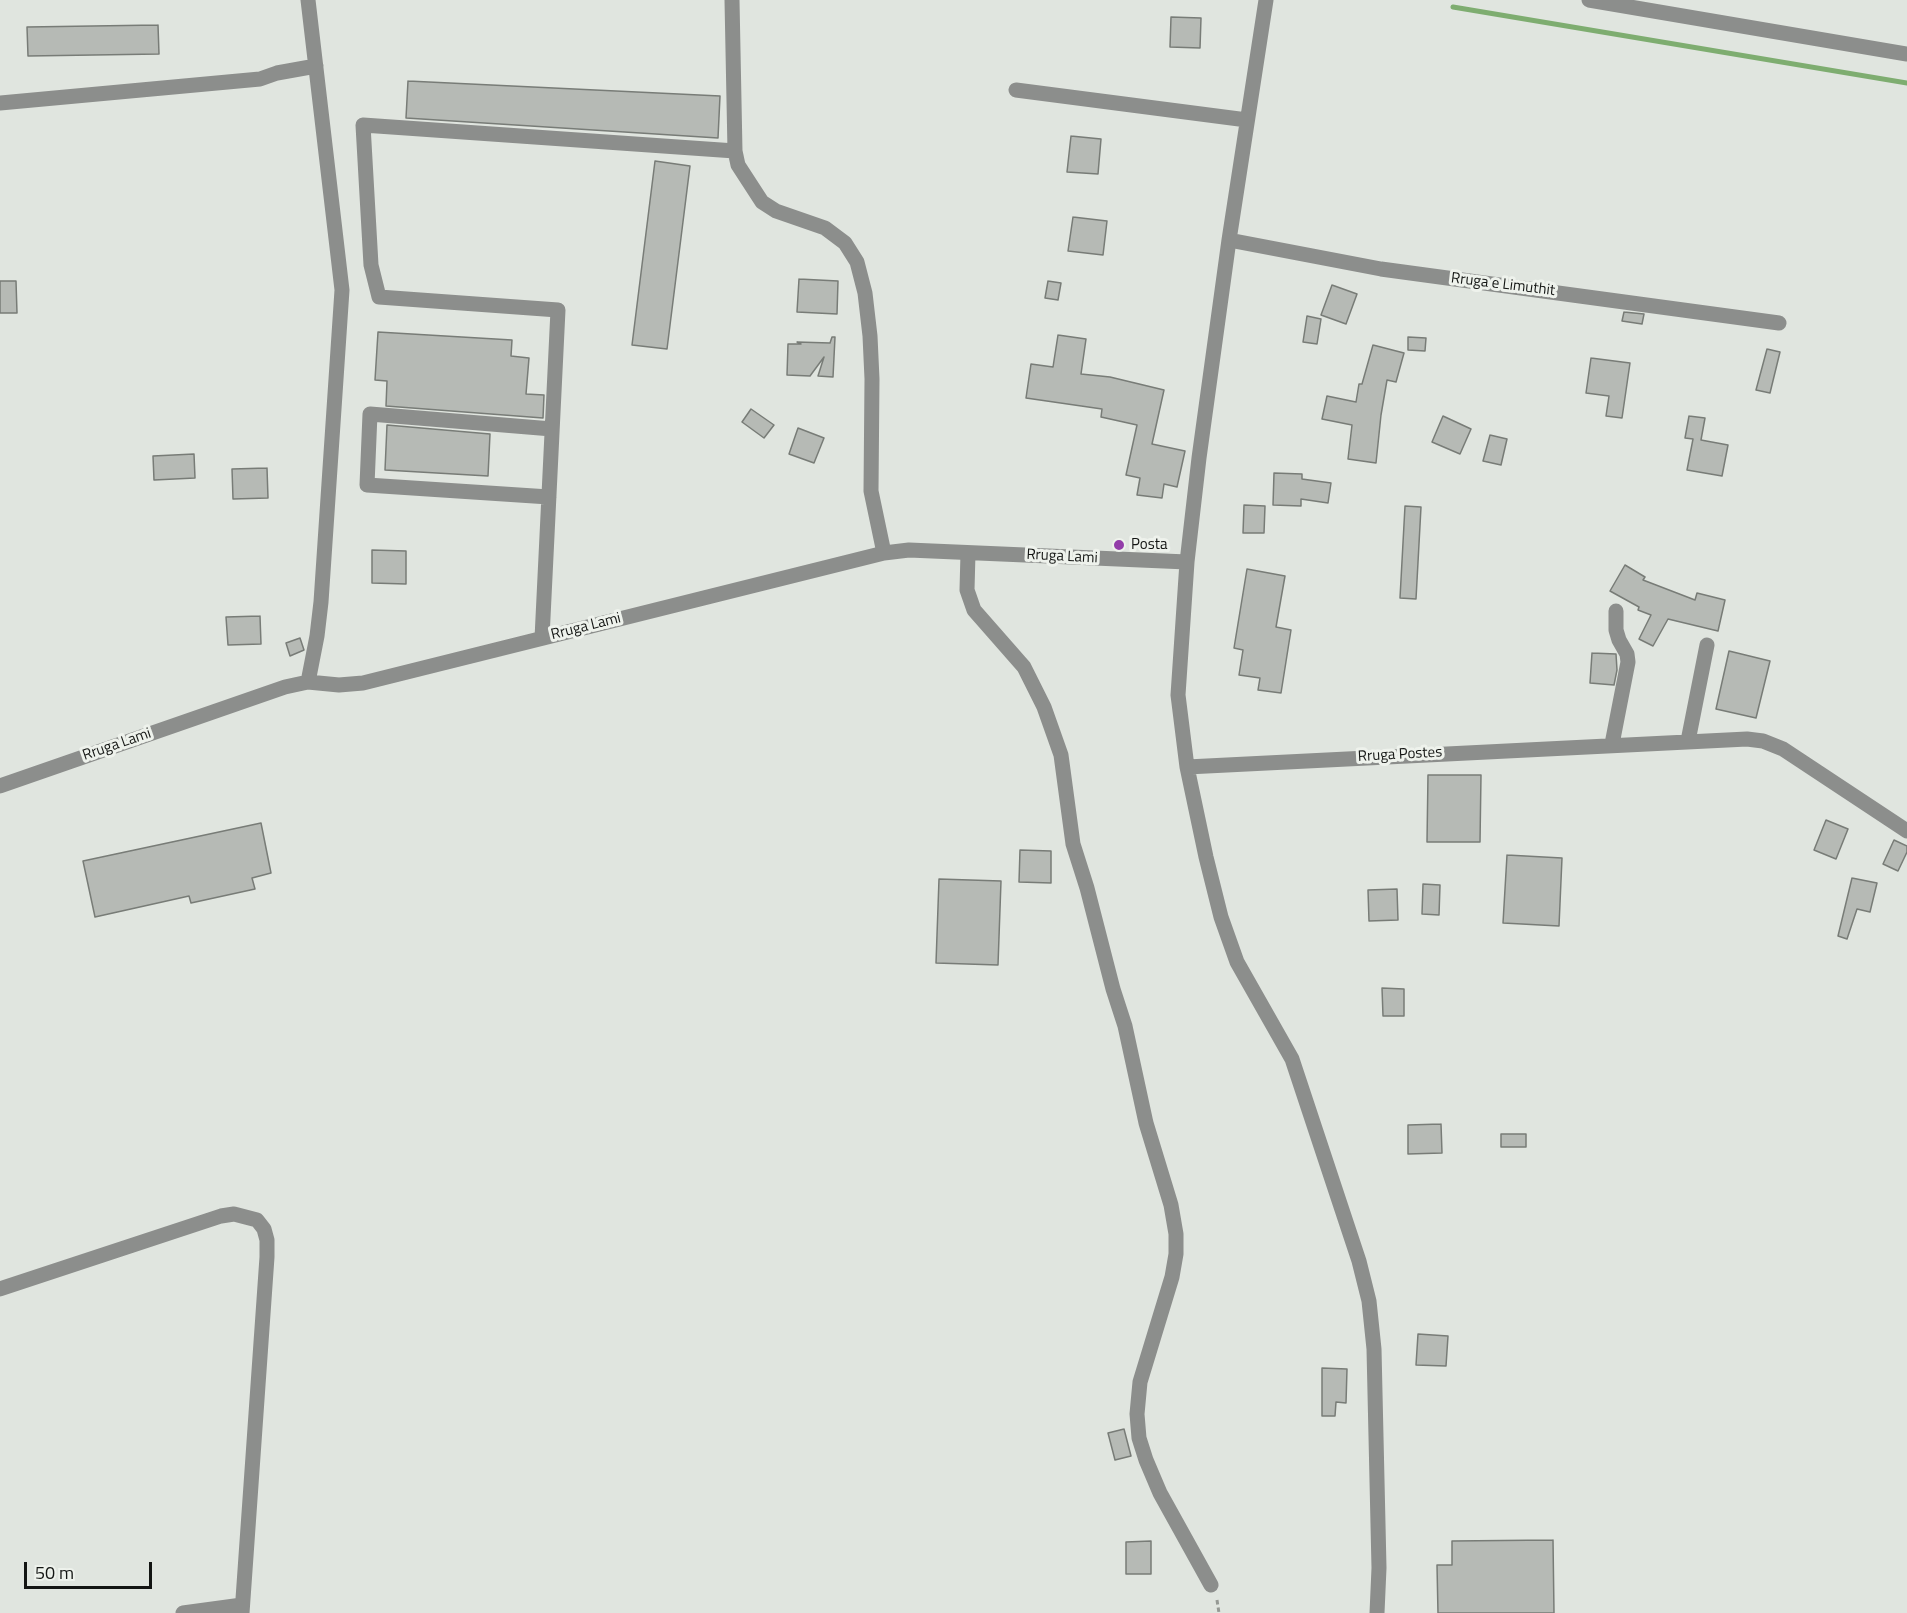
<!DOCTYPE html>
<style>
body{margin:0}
#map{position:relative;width:1907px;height:1613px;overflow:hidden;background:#e0e5df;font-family:"Titillium Web",sans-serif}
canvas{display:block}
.scale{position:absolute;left:24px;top:1562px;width:128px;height:27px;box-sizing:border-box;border:3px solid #131513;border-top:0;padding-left:8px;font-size:18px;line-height:21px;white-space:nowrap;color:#131513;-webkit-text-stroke:4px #eef2ec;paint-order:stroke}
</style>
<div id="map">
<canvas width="1907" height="1613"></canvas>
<div class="scale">50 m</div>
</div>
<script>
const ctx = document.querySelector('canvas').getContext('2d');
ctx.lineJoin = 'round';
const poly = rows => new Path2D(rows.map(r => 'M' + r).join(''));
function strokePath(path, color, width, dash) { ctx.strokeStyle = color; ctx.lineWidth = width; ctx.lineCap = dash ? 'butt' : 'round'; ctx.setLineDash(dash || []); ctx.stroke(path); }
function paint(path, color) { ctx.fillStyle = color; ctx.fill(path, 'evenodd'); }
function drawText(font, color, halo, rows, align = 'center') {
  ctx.font = font + ' "Titillium Web",sans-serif'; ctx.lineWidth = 6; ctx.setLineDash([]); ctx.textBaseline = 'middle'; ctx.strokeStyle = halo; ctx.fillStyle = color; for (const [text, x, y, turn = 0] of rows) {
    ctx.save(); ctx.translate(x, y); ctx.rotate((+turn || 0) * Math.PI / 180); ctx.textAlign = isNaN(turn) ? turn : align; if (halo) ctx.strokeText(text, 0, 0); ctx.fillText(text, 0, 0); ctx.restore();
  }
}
strokePath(poly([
 [1453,7,1907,83]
]), '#7ead70', 5);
const building = poly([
 [1171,17,1201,18,1200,48,1170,47,1171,17],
 [158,25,159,54,28,56,27,27,158,25],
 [408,81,720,96,718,138,406,118,408,81],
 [1071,136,1101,139,1098,174,1067,172,1071,136],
 [655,161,690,166,667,349,632,345,655,161],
 [1073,217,1107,221,1103,255,1068,251,1073,217],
 [799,279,838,281,837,314,797,312,799,279],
 [0,281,16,281,17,313,0,313,0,281],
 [1048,281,1061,283,1058,300,1045,298,1048,281],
 [1332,285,1357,294,1346,324,1321,315,1332,285],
 [1624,312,1644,314,1642,324,1622,321,1624,312],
 [1307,316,1321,319,1317,344,1303,342,1307,316],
 [378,332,512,340,511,356,529,358,526,394,544,395,543,418,386,406,387,381,375,380,378,332],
 [1058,335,1086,339,1081,374,1110,377,1164,390,1152,444,1185,451,1177,487,1164,484,1162,498,1137,495,1140,478,1126,475,1137,425,1101,417,1102,409,1026,398,1031,364,1053,367,1058,335],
 [832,337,835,337,833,377,818,376,824,357,810,376,787,375,788,344,801,344,797,342,830,343,832,337],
 [1408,337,1426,338,1425,351,1408,350,1408,337],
 [1373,345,1404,353,1396,382,1387,380,1381,415,1376,463,1348,459,1352,425,1322,419,1327,396,1356,402,1359,384,1362,384,1373,345],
 [1767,349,1780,352,1770,393,1756,390,1767,349],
 [1591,358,1630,363,1622,418,1606,416,1609,396,1586,393,1591,358],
 [751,409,774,425,764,438,742,422,751,409],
 [1443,416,1471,429,1460,454,1432,442,1443,416],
 [1689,416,1705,418,1701,440,1728,445,1722,476,1687,470,1693,439,1685,438,1689,416],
 [387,425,490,434,488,476,385,470,387,425],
 [798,428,824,438,814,463,789,454,798,428],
 [1490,435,1507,439,1501,465,1483,461,1490,435],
 [194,454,195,478,154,480,153,456,194,454],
 [267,468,268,498,233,499,232,469,267,468],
 [1274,473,1302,474,1302,479,1331,483,1328,503,1301,499,1301,506,1273,505,1274,473],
 [1244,505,1265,506,1264,533,1243,533,1244,505],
 [1405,506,1421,507,1416,599,1400,598,1405,506],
 [372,550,406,551,406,584,372,583,372,550],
 [1625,565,1645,577,1643,580,1695,600,1697,593,1725,600,1718,631,1668,619,1653,646,1639,639,1651,615,1638,610,1639,607,1610,591,1625,565],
 [1247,569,1285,576,1276,627,1291,630,1281,693,1258,690,1260,678,1239,675,1243,650,1234,648,1247,569],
 [260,616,261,644,228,645,226,617,260,616],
 [300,638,304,650,290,656,286,643,300,638],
 [1729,651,1770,661,1756,718,1716,709,1729,651],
 [1592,653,1616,654,1617,670,1614,685,1590,683,1592,653],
 [1428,775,1481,775,1480,842,1427,842,1428,775],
 [1826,820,1848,829,1836,859,1814,850,1826,820],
 [261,823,271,873,252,878,255,889,191,903,189,896,95,917,83,861,261,823],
 [1894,840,1907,846,1907,852,1898,871,1883,864,1894,840],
 [1020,850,1051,851,1051,883,1019,882,1020,850],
 [1507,855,1562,858,1559,926,1503,923,1507,855],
 [1852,878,1877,883,1870,912,1857,909,1847,939,1838,936,1852,878],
 [939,879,1001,881,998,965,936,963,939,879],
 [1423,884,1440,885,1439,915,1422,914,1423,884],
 [1397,889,1398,920,1369,921,1368,890,1397,889],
 [1382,988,1404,989,1404,1016,1383,1016,1382,988],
 [1441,1124,1442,1153,1408,1154,1408,1125,1441,1124],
 [1501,1134,1526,1134,1526,1147,1501,1147,1501,1134],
 [1418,1334,1448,1336,1446,1366,1416,1365,1418,1334],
 [1322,1368,1347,1369,1346,1403,1336,1402,1335,1416,1322,1416,1322,1368],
 [1124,1429,1131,1456,1115,1460,1108,1433,1124,1429],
 [1553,1540,1554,1613,1438,1613,1437,1565,1452,1565,1452,1541,1553,1540],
 [1151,1541,1151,1574,1126,1574,1126,1542,1151,1541]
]);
paint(building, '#b6bab5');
strokePath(building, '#787c77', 1.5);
strokePath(poly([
 [1217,1600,1219,1613]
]), '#959994', 3, [4.5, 3]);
strokePath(poly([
 [308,0,342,290,321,602,317,636,308,682],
 [732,0,735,151,738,165,762,202,776,211,825,228,845,243,857,262,865,293,870,336,872,379,871,491,884,553],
 [1266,0,1229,240,1199,458,1187,562,1178,695,1187,767,1206,857,1221,917,1237,962,1292,1059,1359,1261,1369,1301,1374,1349,1379,1568,1377,1613],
 [1589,0,1907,54],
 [1016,90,1247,120],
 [0,103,260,79,277,73,316,66],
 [1229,240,1381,269,1779,323],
 [549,497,367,485,370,414,552,429],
 [968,553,967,590,974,610,1024,667,1044,707,1061,755,1073,844,1087,888,1113,989,1125,1026,1146,1123,1171,1205,1176,1234,1176,1254,1172,1277,1140,1382,1137,1414,1139,1438,1146,1460,1160,1493,1211,1585],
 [542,638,558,310,379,297,371,265,363,125,735,151],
 [1688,741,1707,645],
 [1612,744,1628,662,1627,654,1619,640,1616,630,1616,611],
 [1187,767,1747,739,1763,741,1783,749,1907,831],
 [0,786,285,687,308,682,339,685,363,683,884,553,909,550,1187,562],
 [0,1289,221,1216,234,1214,257,1220,264,1229,267,1240,267,1257,242,1613],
 [183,1613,242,1605]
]), '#8c8e8c', 15);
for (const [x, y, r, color] of [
 [1119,545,6,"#933da9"]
]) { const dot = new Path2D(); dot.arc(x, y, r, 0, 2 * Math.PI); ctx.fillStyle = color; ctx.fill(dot); strokePath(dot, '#eef2ec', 2); }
drawText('15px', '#131513', '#eef2ec', [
 ["Rruga e Limuthit",1503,285,7],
 ["Rruga Lami",1062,557,3],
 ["Rruga Lami",586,627,-14],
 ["Rruga Lami",117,745,-19],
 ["Rruga Postes",1400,755,-3]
]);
drawText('15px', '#131513', '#eef2ec', [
 ["Posta",1131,545]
], 'left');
</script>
